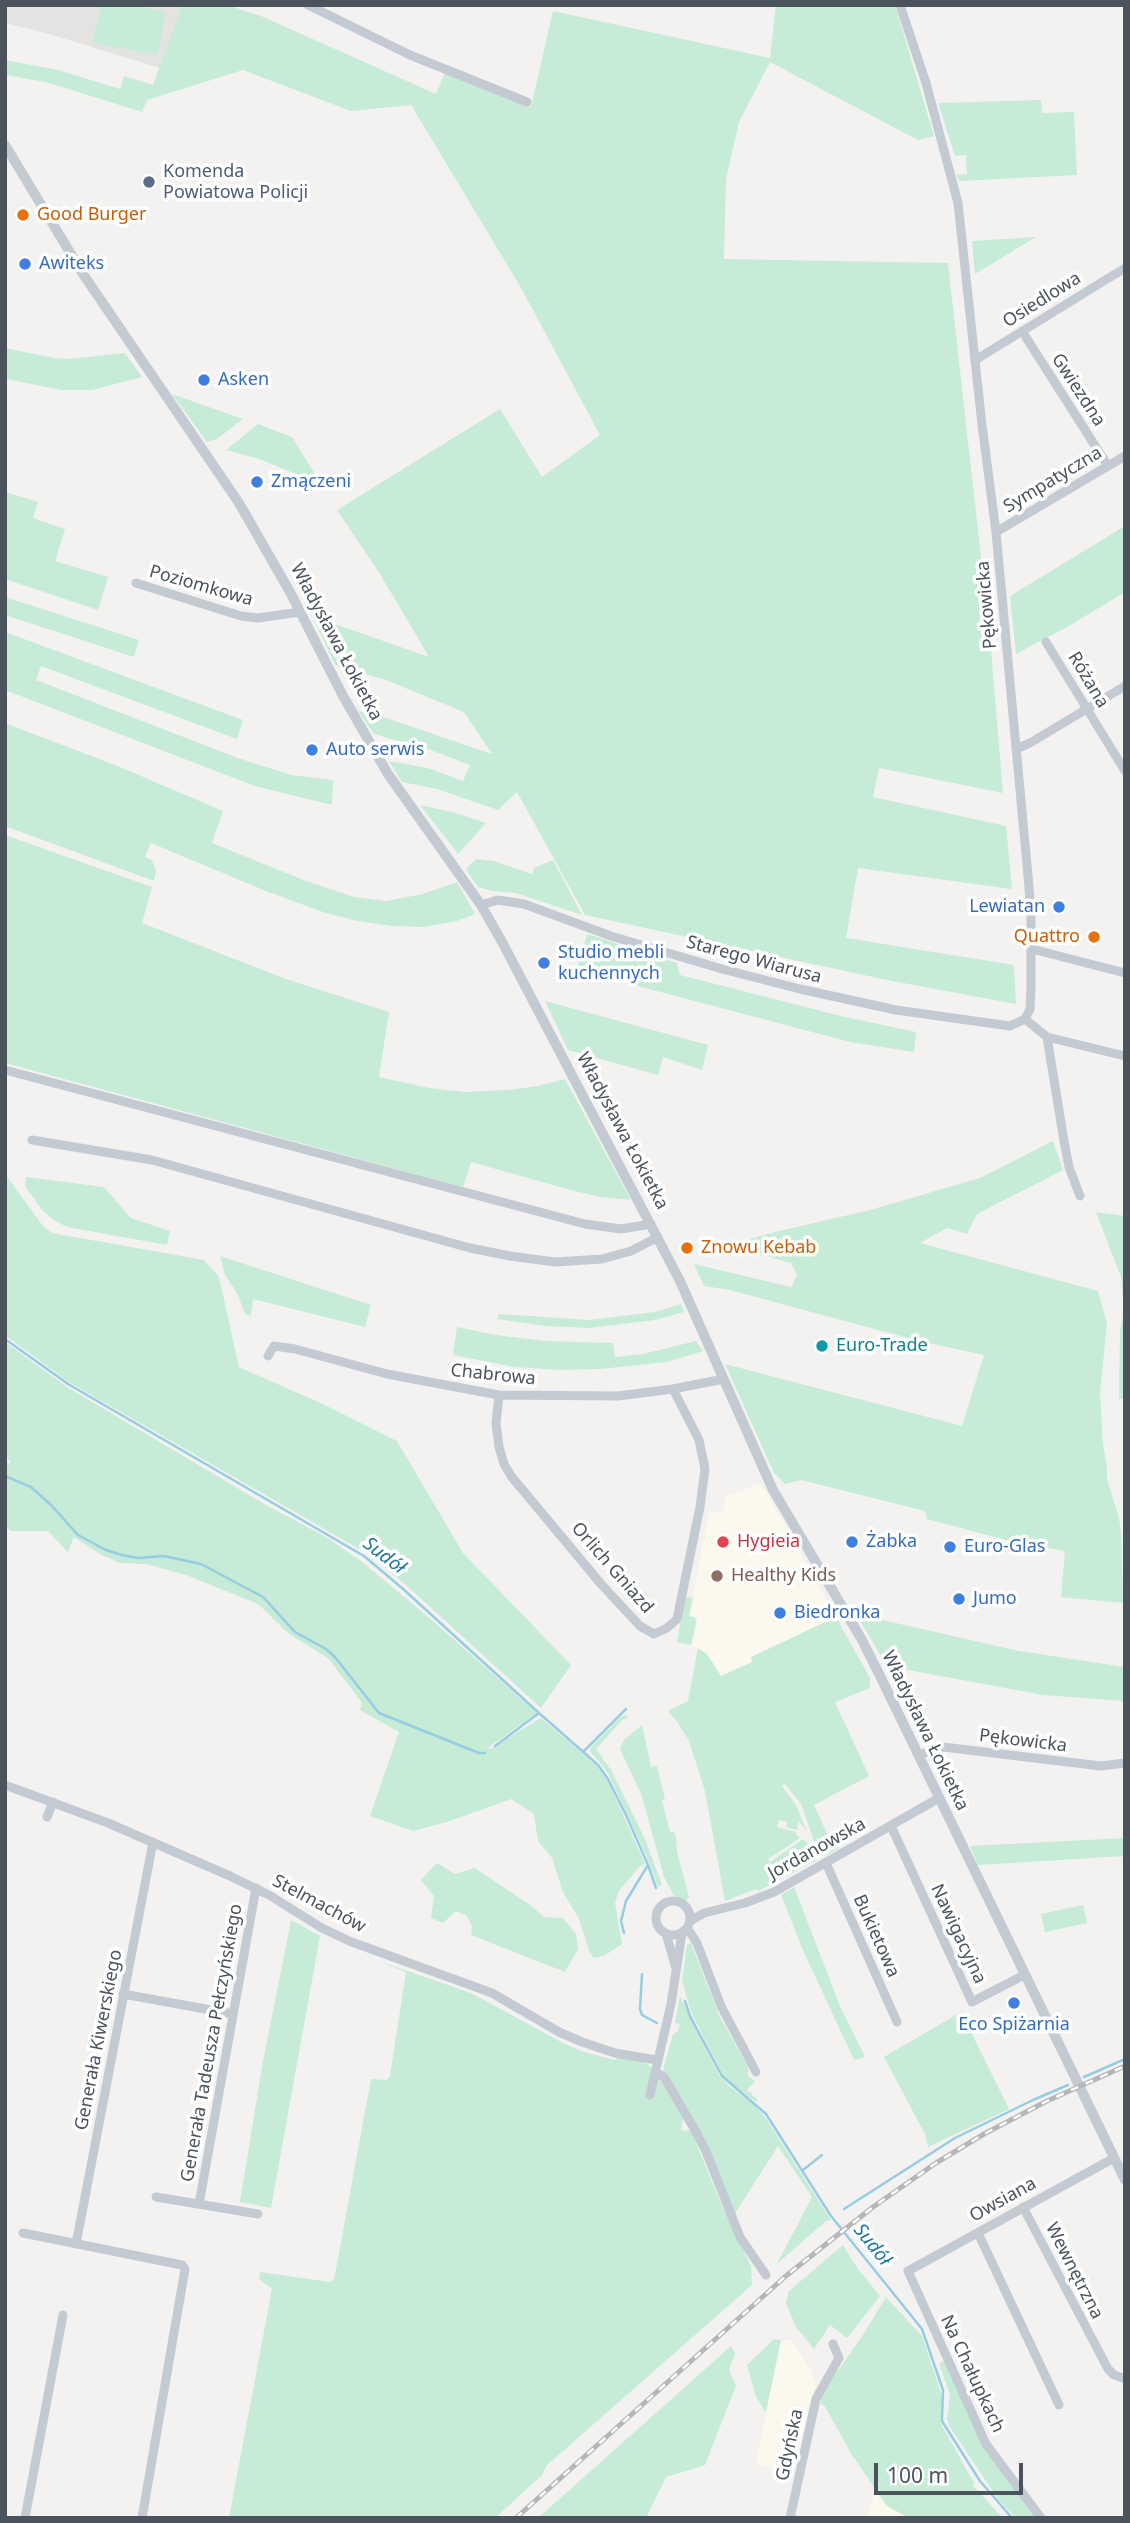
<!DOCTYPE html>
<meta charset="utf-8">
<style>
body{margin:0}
#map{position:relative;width:1130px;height:2523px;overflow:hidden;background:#f3f2f1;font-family:"Noto Sans",sans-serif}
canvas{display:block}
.frame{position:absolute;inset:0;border:7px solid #4b535c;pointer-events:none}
.scale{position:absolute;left:874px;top:2463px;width:149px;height:32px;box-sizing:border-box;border:4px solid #4b535c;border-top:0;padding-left:9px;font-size:21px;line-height:24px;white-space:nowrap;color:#4b535c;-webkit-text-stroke:5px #fff;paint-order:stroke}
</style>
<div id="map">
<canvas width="1130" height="2523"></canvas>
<div class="frame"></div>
<div class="scale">100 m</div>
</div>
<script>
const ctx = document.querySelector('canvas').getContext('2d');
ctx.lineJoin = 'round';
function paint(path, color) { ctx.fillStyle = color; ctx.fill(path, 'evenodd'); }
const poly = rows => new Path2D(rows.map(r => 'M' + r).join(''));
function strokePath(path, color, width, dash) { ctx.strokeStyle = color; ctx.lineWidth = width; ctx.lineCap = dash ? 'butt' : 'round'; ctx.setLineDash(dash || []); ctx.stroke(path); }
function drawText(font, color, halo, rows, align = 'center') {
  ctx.font = font + ' "Noto Sans",sans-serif'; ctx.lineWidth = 7; ctx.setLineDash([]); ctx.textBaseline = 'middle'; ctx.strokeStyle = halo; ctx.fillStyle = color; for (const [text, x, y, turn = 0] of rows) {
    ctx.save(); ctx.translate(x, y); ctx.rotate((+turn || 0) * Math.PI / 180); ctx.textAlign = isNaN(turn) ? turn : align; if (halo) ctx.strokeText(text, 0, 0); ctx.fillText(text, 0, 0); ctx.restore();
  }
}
paint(poly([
 [761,1483,836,1617,752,1657,752,1662,721,1676,707,1654,692,1646,698,1619,690,1614,709,1511,723,1513,726,1496],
 [781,2340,791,2340,810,2369,816,2384,793,2471,756,2464],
 [875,2491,887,2506,909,2518,868,2518]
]), '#fbf8ee');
paint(poly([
 [5,5,182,5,160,68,49,34,5,23]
]), '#e4e3e2');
paint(poly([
 [101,5,132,5,166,12,158,55,93,43],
 [182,5,227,5,261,16,436,94,445,73,531,107,553,11,770,58,776,5,895,5,934,136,918,140,770,62,739,122,726,179,724,259,948,263,990,638,1003,793,879,768,873,797,1006,826,1012,889,858,868,846,938,1014,965,1016,1004,887,980,585,915,517,792,498,810,437,789,402,782,389,761,428,768,463,781,470,765,428,749,374,734,358,711,386,718,492,754,464,712,386,680,335,665,312,616,429,657,380,574,337,510,500,409,542,477,600,435,520,286,411,105,351,111,243,70,147,100,142,112,46,82,5,75,5,60,58,70,120,89,124,76,153,85],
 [1041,100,1042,113,1074,112,1077,175,960,181,956,175,967,174,966,155,955,156,938,103],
 [1036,237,975,274,972,241],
 [5,348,54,358,68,359,125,353,142,377,92,390,61,390,21,382,5,378],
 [172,394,243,419,217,439,207,442],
 [258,424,292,437,321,484,259,459,226,450],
 [5,492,38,502,33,518,65,529,55,561,108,577,98,610,5,579],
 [1125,526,1125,592,1069,626,1016,654,1010,596],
 [5,597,139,640,134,657,5,615],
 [5,632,243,720,237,739,41,666,36,680,238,758,291,775,333,780,332,805,255,786,5,690],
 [5,723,120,767,223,811,212,843,306,881,354,897,386,901,423,894,457,882,475,914,457,921,424,927,391,926,353,920,323,912,266,891,151,843,145,857,152,860,156,871,154,881,5,826],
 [420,805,456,813,486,823,458,854],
 [5,835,152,887,142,923,286,979,389,1012,379,1077,429,1088,464,1092,508,1090,538,1086,565,1079,631,1200,600,1197,567,1189,471,1162,463,1187,5,1063],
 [476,859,494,861,532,874,534,868,553,860,582,915,516,893,492,891,478,887,466,869],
 [587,934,677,963,680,975,845,1017,916,1032,914,1052,850,1042,634,985,578,965],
 [545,1001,708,1045,702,1070,663,1057,658,1075,568,1050],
 [1053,1141,1063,1170,977,1214,967,1234,947,1228,920,1243,1098,1291,1107,1324,1100,1393,1103,1444,1107,1468,1107,1479,1119,1518,1121,1535,1123,1603,1061,1597,1065,1551,1013,1542,927,1519,925,1511,801,1480,785,1484,774,1473,725,1364,962,1426,984,1355,919,1341,730,1290,704,1286,694,1264,791,1287,797,1275,791,1263,728,1245,775,1232,870,1210,980,1178],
 [5,1174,43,1226,52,1233,204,1260,219,1277,239,1367,325,1405,397,1441,463,1553,571,1665,541,1708,406,1585,366,1553,67,1381,5,1335],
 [26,1177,104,1187,131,1218,170,1231,167,1245,67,1227,54,1220,43,1211,25,1186],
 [1096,1212,1125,1216,1125,1398,1119,1399,1120,1331,1124,1310,1121,1277],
 [220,1256,371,1305,365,1327,253,1299,251,1316,245,1314,237,1293,225,1275],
 [681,1304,684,1312,655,1320,589,1328,546,1326,497,1319,499,1314,589,1320,655,1312],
 [457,1327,496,1335,545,1341,613,1343,615,1357,643,1354,696,1341,703,1351,667,1362,600,1369,561,1370,515,1367,453,1355],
 [5,1342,67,1387,266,1505,326,1537,361,1561,432,1620,537,1713,489,1747,490,1749,541,1718,597,1766,609,1783,645,1864,639,1867,619,1891,615,1903,622,1944,604,1956,594,1958,590,1953,579,1919,563,1892,552,1858,538,1841,534,1814,511,1799,447,1822,413,1831,370,1816,399,1732,360,1710,362,1703,329,1659,288,1633,258,1604,186,1575,146,1564,120,1563,100,1554,74,1537,68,1552,48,1531,11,1531,5,1525,5,1464,11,1463,5,1454],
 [685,1597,693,1598,689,1616,695,1618,696,1622,691,1645,677,1642],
 [856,1614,1019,1651,1125,1667,1125,1701,1043,1695,887,1666],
 [836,1617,870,1678,870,1688,835,1702,869,1776,814,1805,834,1849,840,1841,838,1849,827,1855,814,1841,801,1804,785,1784,782,1786,796,1805,807,1832,799,1821,797,1830,786,1827,787,1822,779,1820,777,1827,796,1832,796,1834,800,1838,768,1859,770,1862,803,1839,811,1846,817,1860,758,1891,756,1889,725,1901,705,1791,689,1741,678,1723,668,1711,688,1701,698,1648,707,1654,721,1676,752,1662,751,1657],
 [626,1715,628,1717,622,1720,596,1749,611,1770,645,1839,662,1885,658,1887,647,1857,608,1773,590,1751,591,1747,621,1717],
 [642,1725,651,1767,657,1766,665,1799,662,1801,670,1832,674,1832,676,1836,677,1852,689,1897,685,1902,674,1896,664,1877,642,1796,620,1749,624,1740],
 [1125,1838,1125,1856,978,1865,970,1846],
 [437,1863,455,1874,475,1868,530,1905,544,1917,563,1918,576,1934,578,1949,565,1972,471,1935,472,1927,467,1916,456,1911,443,1923,431,1918,434,1896,421,1880],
 [794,1887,840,2006,865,2057,854,2060,802,1948,781,1895],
 [1083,1905,1087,1923,1045,1932,1041,1914],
 [291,1920,320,1936,271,2208,240,2202,262,2067],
 [691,1943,719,2015,748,2067,748,2076,755,2081,747,2090,758,2100,756,2102,724,2077,691,2012,682,1980,687,1945],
 [379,1961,471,1993,563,2043,584,2052,615,2060,617,2057,638,2057,648,2064,684,2113,681,2130,691,2131,722,2206,751,2266,752,2285,546,2466,542,2475,495,2518,229,2518,272,2289,259,2279,260,2272,330,2282,334,2280,371,2079,387,2080,390,2076,406,1972],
 [680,1996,719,2075,728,2085,753,2104,765,2117,831,2220,826,2221,777,2264,812,2197,778,2146,734,2215,714,2161,691,2114,663,2070,673,2034,678,2031,680,2024,675,2023],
 [961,2012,1009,2109,928,2147,925,2134,884,2057],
 [843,2245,858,2269,880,2296,847,2338,830,2325,814,2349,796,2327,786,2303,789,2291],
 [886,2297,922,2336,942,2396,941,2424,974,2483,973,2486,1003,2518,909,2518,887,2506,852,2455,824,2405,820,2404,825,2389,863,2335],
 [774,2339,781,2340,766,2412,756,2397,747,2365],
 [731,2346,735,2354,729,2370,736,2386,705,2465,666,2477,646,2518,538,2518],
 [946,2361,982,2444,1036,2518,1016,2518,1000,2502,950,2427,947,2419,950,2395,939,2363]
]), '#c6ebd7');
strokePath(poly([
 [5,1339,68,1384,364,1556,402,1588,539,1713,598,1765,608,1779,626,1815,648,1865,656,1888],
 [5,1476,31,1487,52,1506,78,1535,106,1550,122,1555,138,1558,164,1556,201,1564,263,1597,295,1632,326,1649,335,1657,379,1713,479,1753,485,1753],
 [495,1746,539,1713],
 [584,1751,626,1709],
 [624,1933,621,1921,626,1901,648,1865],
 [642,1974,640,2009,642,2015,657,2023],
 [685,2001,690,2016,722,2076,766,2114,831,2216,922,2329,943,2390,942,2421,980,2481,1012,2518],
 [1084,2077,1125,2059],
 [803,2170,822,2155],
 [844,2209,955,2138,1033,2100,1068,2085]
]), '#98cce2', 2.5);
strokePath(poly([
 [308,5,410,55,527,102],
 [900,5,926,83,958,203,982,425,996,532,1028,876,1031,911,1031,989,1030,1009,1025,1019],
 [1022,331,1108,466],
 [977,359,1125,268],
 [996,532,1125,456],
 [136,583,241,616,258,618,300,612],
 [1046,642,1125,771],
 [1016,749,1030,743,1125,686],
 [481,905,498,900,524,904,611,936,722,969,800,989,896,1010,1010,1026,1025,1019],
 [1032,949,1125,973],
 [1025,1019,1047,1037,1064,1141,1069,1167,1080,1196],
 [1047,1037,1125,1056],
 [5,1070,585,1224,621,1229,651,1224],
 [32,1140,152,1160,470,1248,510,1256,555,1262,602,1259,631,1251,658,1237],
 [268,1356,274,1346,295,1349,387,1374,499,1395,618,1396,673,1389,724,1379],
 [499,1395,496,1423,499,1447,504,1464,511,1476,601,1584,640,1626,654,1634,667,1628,677,1619,700,1507,705,1469,699,1440,673,1389],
 [919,1755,943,1747,1101,1766,1125,1763],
 [5,1785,108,1823,230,1876,269,1895,322,1928,349,1941,492,1993,559,2032,582,2042,615,2053,657,2060],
 [47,1817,53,1802],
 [891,1826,972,2002,1024,1975],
 [826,1863,897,2022],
 '656 1918a17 17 0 1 1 34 0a17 17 0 1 1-34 0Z',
 [690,1921,704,1913,745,1903,774,1892,939,1798],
 [687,1928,697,1943,721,2006,756,2072],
 [666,1934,676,1968],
 [123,1994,233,2014],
 [655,2072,664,2077,692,2125,705,2149,740,2237,766,2275],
 [650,2095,671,2004,682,1933],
 [156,2197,258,2214],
 [199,2204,256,1888],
 [1023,2207,1108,2369,1114,2375,1123,2378],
 [23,2233,182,2265,185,2269,142,2518],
 [978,2233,1059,2405],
 [76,2244,153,1842],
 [25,2518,63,2315],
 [790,2518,816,2399,839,2358,833,2344],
 [1041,2518,986,2444,908,2271,1114,2158]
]), '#c4cad1', 9);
strokePath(poly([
 [5,145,83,274,239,503,290,592,343,696,388,774,481,905,501,940,680,1281,773,1490,862,1640,882,1680,1125,2180]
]), '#c4cad1', 10);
const rail = poly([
 [516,2518,787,2275,873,2207,936,2163,984,2134,1047,2101,1125,2066]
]);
strokePath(rail, '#b4b6ba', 5);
strokePath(rail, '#fff', 2.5, [8]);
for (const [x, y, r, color] of [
 [149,182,7,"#5c6f8a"],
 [23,215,7,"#e8710a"],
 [25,264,7,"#3f7fe0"],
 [204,380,7,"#3f7fe0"],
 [257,482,7,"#3f7fe0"],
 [312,750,7,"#3f7fe0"],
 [1059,907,7,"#3f7fe0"],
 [1094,937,7,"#e8710a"],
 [544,963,7,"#3f7fe0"],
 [687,1248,7,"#e8710a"],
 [822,1346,7,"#0f9aa8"],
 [723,1542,7,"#e0444e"],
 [852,1542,7,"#3f7fe0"],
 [950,1547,7,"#3f7fe0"],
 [717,1576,7,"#8d6e63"],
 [959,1599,7,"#3f7fe0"],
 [780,1613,7,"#3f7fe0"],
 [1014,2003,7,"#3f7fe0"]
]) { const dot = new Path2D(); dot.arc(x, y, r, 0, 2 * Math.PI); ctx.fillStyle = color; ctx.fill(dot); strokePath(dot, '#fff', 2.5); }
drawText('18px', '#4e5e75', '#fff', [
 ["Komenda",163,172],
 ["Powiatowa Policji",163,193]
], 'left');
drawText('18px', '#c56008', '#fff', [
 ["Good Burger",37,215],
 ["Quattro",1080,937,"right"],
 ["Znowu Kebab",701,1248]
], 'left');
drawText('18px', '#366cbe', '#fff', [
 ["Awiteks",39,264],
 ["Asken",218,380],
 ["Zmączeni",271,482],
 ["Auto serwis",326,750],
 ["Lewiatan",1045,907,"right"],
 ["Studio mebli",558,953],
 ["kuchennych",558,974],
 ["Żabka",866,1542],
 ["Euro-Glas",964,1547],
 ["Jumo",973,1599],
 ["Biedronka",794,1613],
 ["Eco Spiżarnia",1014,2025,"center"]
], 'left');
drawText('18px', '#4b535c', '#fff', [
 ["Osiedlowa",1042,300,-32],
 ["Gwiezdna",1078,390,57],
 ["Sympatyczna",1053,480,-31],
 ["Poziomkowa",201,586,16],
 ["Pękowicka",987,605,-95],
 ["Władysława Łokietka",336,642,62],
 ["Różana",1088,680,59],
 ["Starego Wiarusa",754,960,15],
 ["Władysława Łokietka",622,1131,62],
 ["Chabrowa",493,1375,6],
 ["Orlich Gniazd",612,1568,49],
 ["Władysława Łokietka",925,1731,64],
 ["Pękowicka",1023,1741,7],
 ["Jordanowska",817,1849,-29],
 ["Stelmachów",319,1904,28],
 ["Nawigacyjna",958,1934,65],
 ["Bukietowa",876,1936,66],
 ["Generała Kiwerskiego",99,2040,-79],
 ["Generała Tadeusza Pełczyńskiego",212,2043,-80],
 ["Owsiana",1003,2200,-29],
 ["Wewnętrzna",1074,2271,63],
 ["Na Chałupkach",972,2374,65],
 ["Gdyńska",790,2445,-78]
]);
drawText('18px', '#0d838f', '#fff', [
 ["Euro-Trade",836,1346]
], 'left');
drawText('18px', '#be3a42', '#fff', [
 ["Hygieia",737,1542]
], 'left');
drawText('18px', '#785e54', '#fff', [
 ["Healthy Kids",731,1576]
], 'left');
drawText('italic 19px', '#1e779d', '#fff', [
 ["Sudół",384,1556,37],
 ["Sudół",872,2245,51]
]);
</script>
